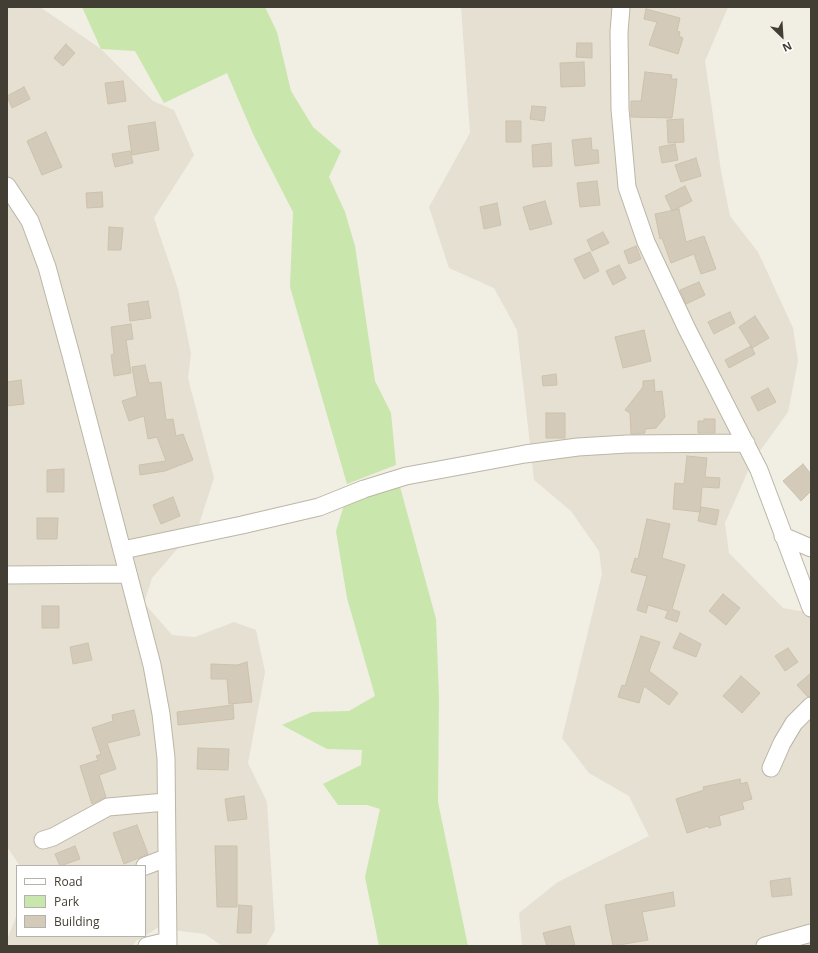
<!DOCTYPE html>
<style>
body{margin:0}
#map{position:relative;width:818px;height:953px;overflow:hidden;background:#f1eee3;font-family:"Open Sans",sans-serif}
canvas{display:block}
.frame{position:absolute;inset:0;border:8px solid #433e33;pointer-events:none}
.legend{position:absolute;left:16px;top:865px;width:130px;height:72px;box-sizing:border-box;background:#fff;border:1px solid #b4b2ad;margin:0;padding:5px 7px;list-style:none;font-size:12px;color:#433e33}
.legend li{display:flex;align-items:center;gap:8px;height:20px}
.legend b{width:20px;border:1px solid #b4b2ad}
.north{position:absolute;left:762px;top:16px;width:40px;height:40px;-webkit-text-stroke:3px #fff;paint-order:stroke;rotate:155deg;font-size:11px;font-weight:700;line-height:16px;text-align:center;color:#433e33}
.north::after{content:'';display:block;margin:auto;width:14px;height:18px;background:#433e33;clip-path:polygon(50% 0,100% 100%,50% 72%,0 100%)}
</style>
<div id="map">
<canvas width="818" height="953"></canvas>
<div class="frame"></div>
<ul class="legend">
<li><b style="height:5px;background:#fff"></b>Road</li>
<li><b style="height:11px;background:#c9e6ac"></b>Park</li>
<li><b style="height:11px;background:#d3cab9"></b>Building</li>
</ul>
<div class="north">N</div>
</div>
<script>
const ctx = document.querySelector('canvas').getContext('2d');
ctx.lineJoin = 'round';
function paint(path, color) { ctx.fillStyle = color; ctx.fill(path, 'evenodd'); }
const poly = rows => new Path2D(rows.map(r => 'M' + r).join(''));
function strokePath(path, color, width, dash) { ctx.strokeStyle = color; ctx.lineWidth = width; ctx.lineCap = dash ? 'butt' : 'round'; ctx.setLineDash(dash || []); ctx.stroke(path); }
paint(poly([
 [7,7,40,7,101,49,153,101,174,110,194,155,154,218,178,289,191,354,188,378,214,478,199,524,152,578,144,603,172,635,195,637,234,622,256,630,265,672,248,763,267,802,275,930,266,946,222,946,205,934,157,928,145,936,145,866,20,866,7,847],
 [461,7,728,7,705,61,721,171,730,216,758,252,793,328,798,361,788,412,752,462,725,523,729,553,783,608,811,613,811,946,522,946,519,913,558,882,649,836,629,796,589,773,562,738,602,574,599,551,571,511,534,480,517,330,494,288,449,268,429,207,470,133],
 [17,914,17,936,145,936,136,941,133,946,7,946,7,940]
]), '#e5e0d1');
paint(poly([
 [82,7,265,7,277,32,291,91,313,127,341,151,329,177,345,212,355,246,375,381,391,413,396,465,347,484,290,287,293,212,254,136,227,73,164,103,135,51,101,49],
 [399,483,436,619,439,698,438,802,468,946,379,946,365,877,380,809,367,805,338,805,323,784,361,765,362,750,327,749,282,725,312,712,349,711,375,696,347,598,336,531,345,502]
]), '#c9e6ac');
const building = poly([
 [646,9,680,18,677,31,680,32,679,36,683,38,678,54,649,45,657,22,644,19,646,9],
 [577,43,592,43,592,58,576,57,577,43],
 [66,44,75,53,63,66,54,58,66,44],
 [584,62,585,86,561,87,560,63,584,62],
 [645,72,672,75,671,79,677,79,672,118,631,117,631,101,641,101,645,72],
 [123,81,126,101,108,104,105,83,123,81],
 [24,87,30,99,12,108,7,96,24,87],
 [532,106,546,107,544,121,530,119,532,106],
 [683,119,684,142,668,143,667,120,683,119],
 [506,121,521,121,521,142,506,142,506,121],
 [155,122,159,150,132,155,128,126,155,122],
 [46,132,62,167,42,175,27,141,46,132],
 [591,138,592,150,598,150,599,163,575,166,572,140,591,138],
 [551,143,552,166,533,167,532,145,551,143],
 [675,144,678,160,662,163,659,147,675,144],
 [130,151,133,163,115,167,112,154,130,151],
 [696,158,701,176,681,182,675,165,696,158],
 [597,181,600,205,580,207,577,183,597,181],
 [685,186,692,201,672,211,665,196,685,186],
 [102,192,103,207,87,208,86,193,102,192],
 [545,201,552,224,530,230,523,207,545,201],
 [497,203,501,225,484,229,480,207,497,203],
 [679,209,686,242,704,236,716,269,701,274,694,254,671,263,662,238,660,239,655,214,679,209],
 [109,227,123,228,121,250,108,250,109,227],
 [603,232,609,243,592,251,587,240,603,232],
 [636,246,641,259,629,264,624,251,636,246],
 [590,252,599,271,584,279,574,259,590,252],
 [619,265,626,278,613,285,606,271,619,265],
 [699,282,705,295,686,304,680,290,699,282],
 [148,301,151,318,130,321,128,304,148,301],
 [730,312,735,323,714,334,708,322,730,312],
 [755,316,769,338,752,348,739,327,755,316],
 [131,324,133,339,126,340,131,373,114,376,111,355,114,354,111,327,131,324],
 [644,330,651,361,623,368,615,337,644,330],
 [751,346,755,354,729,368,725,360,751,346],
 [145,365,149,383,161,382,166,420,173,419,176,436,183,434,193,460,165,471,140,475,139,465,166,461,157,437,148,439,144,416,129,421,122,401,137,396,132,367,145,365],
 [556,374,557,385,543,386,542,376,556,374],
 [21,380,24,404,7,406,7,382,21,380],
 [654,380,655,392,662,391,665,417,656,428,645,429,645,433,631,434,630,413,625,410,643,387,643,381,654,380],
 [768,388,776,402,758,411,751,397,768,388],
 [546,413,565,413,565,438,546,438,546,413],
 [704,419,715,419,715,433,698,433,698,421,704,421,704,419],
 [687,456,707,458,705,477,720,478,719,488,702,487,700,512,673,509,675,483,684,484,687,456],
 [803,464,811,474,811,491,801,501,783,481,803,464],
 [64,469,64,492,47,492,47,470,64,469],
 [173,497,180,516,161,524,153,505,173,497],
 [701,507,719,510,716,525,698,521,701,507],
 [37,518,58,518,57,539,37,539,37,518],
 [647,519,670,524,662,558,685,565,672,609,680,612,677,622,665,618,668,611,648,605,646,613,637,610,647,576,631,572,635,558,638,559,647,519],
 [723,594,740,608,726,625,709,611,723,594],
 [42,606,59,606,59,628,42,628,42,606],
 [680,633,701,644,696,657,673,648,680,633],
 [641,636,660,642,649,671,678,693,669,705,644,686,639,703,618,697,622,685,625,686,641,636],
 [88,643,92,660,73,664,70,647,88,643],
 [788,648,798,662,785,671,775,656,788,648],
 [247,662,252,702,229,704,227,679,211,679,211,664,237,665,247,662],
 [811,673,811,696,808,697,797,685,811,673],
 [741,676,760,693,742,713,723,696,741,676],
 [233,705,234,719,178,725,177,712,233,705],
 [134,710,140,735,107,743,116,769,99,775,106,797,92,804,80,766,98,760,96,756,101,754,92,728,113,721,112,715,134,710],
 [198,748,229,749,228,770,197,769,198,748],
 [740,779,741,784,747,782,752,799,742,802,744,809,719,816,721,825,709,828,708,826,687,833,676,799,704,790,703,787,740,779],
 [244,796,247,819,228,821,225,799,244,796],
 [137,825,148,854,124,864,113,833,137,825],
 [75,846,80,859,60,866,55,854,75,846],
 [215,846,237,846,237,907,217,907,215,846],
 [790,878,792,895,772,897,770,881,790,878],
 [673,892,675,906,642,912,648,940,613,946,605,905,673,892],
 [239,905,252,906,251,933,237,933,239,905],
 [570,926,575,946,547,946,543,933,570,926]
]);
paint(building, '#d3cab9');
strokePath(building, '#cdc2ac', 1);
const minor = poly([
 [621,7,619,32,620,109,627,187,646,242,687,329,759,470,811,608],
 [7,186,30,221,47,267,71,355,152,665,161,714,166,758,168,946],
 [783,536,811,548],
 [123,550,242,525,319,507,364,489,406,476,525,454,578,447,627,444,746,443],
 [7,575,127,574],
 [771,768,782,743,794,723,811,706],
 [43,840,53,837,108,807,166,802],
 [145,866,166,858],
 [147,946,168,941],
 [765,946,811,933]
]);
strokePath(minor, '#bcb6a6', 19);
strokePath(minor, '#fff', 17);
</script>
